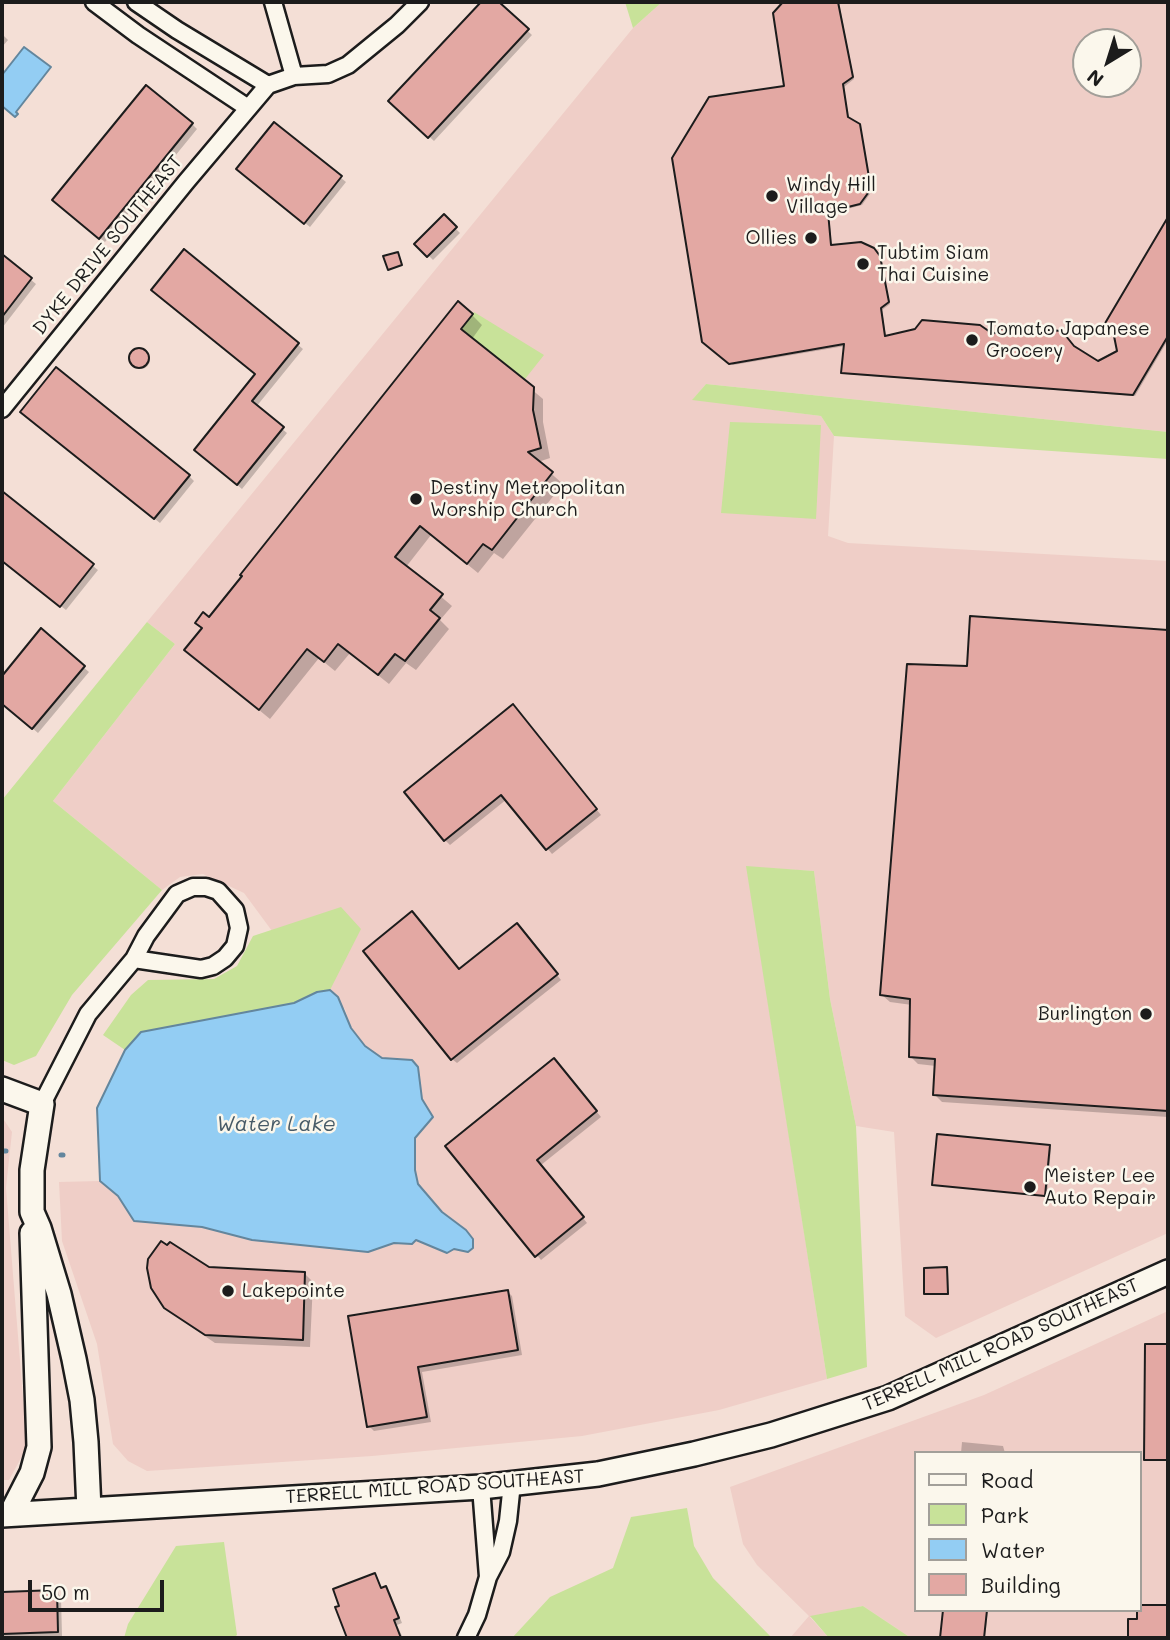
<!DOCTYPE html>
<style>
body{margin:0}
#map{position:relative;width:1170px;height:1640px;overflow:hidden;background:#f4dfd6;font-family:Mali,sans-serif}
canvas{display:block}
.frame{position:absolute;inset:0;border:4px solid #1c1c1c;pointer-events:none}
.legend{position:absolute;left:914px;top:1451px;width:228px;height:161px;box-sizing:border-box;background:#fbf7ec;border:2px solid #a29f99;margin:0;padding:9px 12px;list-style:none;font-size:21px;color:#1c1c1c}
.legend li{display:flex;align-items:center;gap:14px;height:35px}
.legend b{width:35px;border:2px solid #a29f99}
.north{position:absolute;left:1072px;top:28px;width:70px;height:70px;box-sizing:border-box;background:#fbf7ec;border:2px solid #a29f99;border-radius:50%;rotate:218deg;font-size:19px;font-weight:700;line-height:28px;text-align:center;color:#1c1c1c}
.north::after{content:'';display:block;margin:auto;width:24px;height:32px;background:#1c1c1c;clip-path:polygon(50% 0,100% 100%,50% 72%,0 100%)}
.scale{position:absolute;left:28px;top:1580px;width:136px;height:32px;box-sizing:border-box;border:4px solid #1c1c1c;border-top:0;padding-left:9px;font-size:21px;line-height:24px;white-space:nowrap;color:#1c1c1c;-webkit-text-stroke:5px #fbf7ec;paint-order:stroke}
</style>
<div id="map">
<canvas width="1170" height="1640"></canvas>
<div class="frame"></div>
<ul class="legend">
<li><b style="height:9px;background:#fbf7ec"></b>Road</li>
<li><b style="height:19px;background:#c8e299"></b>Park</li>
<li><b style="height:19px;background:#93cdf3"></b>Water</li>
<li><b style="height:19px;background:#e3a8a3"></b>Building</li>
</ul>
<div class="north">N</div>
<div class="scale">50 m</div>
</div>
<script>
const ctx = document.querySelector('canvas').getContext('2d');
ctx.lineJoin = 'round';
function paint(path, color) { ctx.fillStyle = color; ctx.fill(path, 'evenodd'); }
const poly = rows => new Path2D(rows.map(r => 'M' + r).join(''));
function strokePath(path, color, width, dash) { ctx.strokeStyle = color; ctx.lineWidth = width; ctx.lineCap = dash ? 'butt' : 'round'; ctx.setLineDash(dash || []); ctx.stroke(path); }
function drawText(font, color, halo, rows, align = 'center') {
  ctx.font = font + ' Mali,sans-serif'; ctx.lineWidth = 5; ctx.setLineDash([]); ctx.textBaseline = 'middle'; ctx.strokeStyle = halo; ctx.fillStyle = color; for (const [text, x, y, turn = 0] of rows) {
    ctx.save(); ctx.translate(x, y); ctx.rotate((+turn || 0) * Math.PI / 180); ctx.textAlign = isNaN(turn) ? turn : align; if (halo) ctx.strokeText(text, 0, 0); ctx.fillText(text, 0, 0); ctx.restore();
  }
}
paint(poly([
 [662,2,1168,2,1168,432,706,384,693,399,821,416,834,436,828,536,848,543,1168,561,1168,1233,936,1338,905,1316,894,1132,856,1126,830,999,814,871,747,867,827,1379,719,1410,582,1436,372,1456,147,1471,128,1461,113,1444,97,1344,62,1241,59,1182,100,1181,118,1196,134,1221,202,1227,252,1240,368,1252,394,1243,412,1244,416,1240,447,1253,454,1249,461,1249,466,1230,442,1212,418,1184,415,1170,415,1138,432,1117,422,1099,418,1067,382,1058,365,1046,351,1028,345,1009,317,992,244,893,203,874,180,877,162,890,53,801,175,644,147,622,633,28],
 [1086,42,1128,42,1128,84,1086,84],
 [2,1117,12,1132,6,1188,27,1447,9,1480,2,1480],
 [1168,1311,1168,1638,911,1638,863,1606,810,1617,829,1638,790,1638,809,1616,757,1565,743,1544,730,1487,984,1395],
 [916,1453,1140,1453,1140,1610,916,1610]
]), '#efcec7');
paint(poly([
 [625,2,662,2,633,28],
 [474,312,544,355,525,379,461,329],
 [706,384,1168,432,1168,459,834,436,821,416,692,400],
 [730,422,821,425,816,519,721,513],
 [147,622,175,644,53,801,162,890,72,995,36,1056,14,1065,2,1060,2,800],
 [746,866,814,871,830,999,856,1126,867,1367,827,1379],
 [341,907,361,929,330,990,317,992,294,1003,141,1032,125,1050,103,1035,131,995,148,980,214,979,237,966,253,936],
 [687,1508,694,1546,713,1578,772,1638,512,1638,550,1597,613,1568,631,1517],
 [224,1542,237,1635,233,1638,124,1638,128,1624,176,1546],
 [863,1606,911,1638,829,1638,810,1616]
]), '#c8e299');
const water = poly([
 [24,47,51,67,16,112,18,114,15,117,2,106,2,75,24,47],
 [330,990,338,997,351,1028,365,1046,382,1058,412,1060,418,1067,422,1099,433,1117,415,1138,415,1170,418,1184,442,1212,466,1230,473,1239,473,1248,468,1252,454,1249,447,1253,416,1240,412,1244,394,1243,368,1252,252,1240,202,1227,134,1221,118,1196,100,1181,97,1108,125,1050,141,1032,294,1003,317,992,330,990]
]);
paint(water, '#93cdf3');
strokePath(water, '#63869d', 2);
paint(poly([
 [483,2,496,2,532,35,434,141,391,101],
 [785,2,839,2,854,79,844,87,849,120,861,128,872,191,862,205,829,214,832,247,875,252,881,260,890,304,882,310,886,337,993,337,1073,348,1098,363,1119,352,1160,234,1168,223,1168,340,1135,396,845,374,843,372,845,346,733,365,704,341,786,88,775,14],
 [2,34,8,40,2,47],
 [192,124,197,129,105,242,59,205],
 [274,124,346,182,310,227,243,173],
 [444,217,460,233,433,260,417,244],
 [184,251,303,349,256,407,287,433,242,489,201,455,257,375],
 [2,256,36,284,2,328],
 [472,315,482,325,472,339,543,399,543,422,550,458,538,462,563,484,503,559,494,553,478,573,431,535,406,567,452,606,440,620,449,629,416,670,406,663,389,684,350,653,335,671,319,658,270,719,186,650,210,619],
 '132 360a9 9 0 1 1 18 0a9 9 0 1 1-18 0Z',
 [27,417,189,476,194,481,160,523],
 [2,494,98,570,66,610,2,560],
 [971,618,1168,631,1168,1117,942,1102,934,1094,936,1066,918,1064,911,1057,912,1005,890,1002,882,995,968,668],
 [41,631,89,672,38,733,2,702,2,678],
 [517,711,601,815,552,854,507,799,450,845,445,840],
 [521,930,561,980,457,1063,452,1059,459,971],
 [559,1065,601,1117,541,1165,587,1223,541,1260,448,1147],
 [1049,1146,1051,1148,1047,1197,934,1184],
 [208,1269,305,1274,313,1282,310,1347,215,1343,174,1315,165,1307],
 [947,1269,948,1271,949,1295,928,1295,926,1293],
 [507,1291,512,1296,522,1355,422,1372,431,1422,374,1431,369,1426,350,1318],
 [1147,1346,1168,1346,1168,1461,1148,1461,1146,1459],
 [962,1442,1003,1446,1005,1453,961,1453],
 [374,1575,383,1589,385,1588,390,1593,402,1623,397,1625,403,1638,348,1638,338,1608],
 [56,1592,61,1597,62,1636,2,1638,2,1593],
 [945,1610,988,1610,985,1638,942,1638]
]), '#0003');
strokePath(poly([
 [2,1151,6,1151],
 [61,1155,63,1155]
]), '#63869d', 5);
const building = poly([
 [481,2,499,2,529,29,428,138,388,101,481,2],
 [783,2,838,2,853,77,843,84,848,117,860,124,871,189,860,204,828,212,831,245,861,242,874,248,880,256,889,302,881,308,885,336,915,329,922,320,980,325,993,334,1005,327,1062,331,1074,346,1098,361,1117,351,1113,331,1104,325,1168,217,1168,336,1133,395,841,373,844,344,729,364,702,342,672,158,709,97,784,86,773,13,783,2],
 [146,85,193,123,99,239,52,200,146,85],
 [274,122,342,176,304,224,236,169,274,122],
 [444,214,457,227,427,257,414,244,444,214],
 [184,249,299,343,252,401,284,427,237,485,194,450,255,374,151,290,184,249],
 [398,252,402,265,388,270,383,256,398,252],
 [2,254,32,278,2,317,2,254],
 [458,301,473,314,461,329,534,387,533,410,541,448,528,452,553,472,492,550,483,544,467,564,420,526,395,557,443,594,430,610,440,618,405,661,395,654,378,675,338,644,324,662,307,649,259,710,184,650,202,628,195,623,203,612,209,617,242,576,240,575,458,301],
 '129 358a10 10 0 1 1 20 0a10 10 0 1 1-20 0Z',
 [56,367,190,475,154,519,20,412,56,367],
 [2,491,94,564,60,607,2,561,2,491],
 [970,616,1168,630,1168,1111,933,1095,935,1059,909,1057,910,999,880,995,907,664,967,666,970,616],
 [41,628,85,666,32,729,2,704,2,676,41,628],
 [513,704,597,809,546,850,501,795,444,841,404,792,513,704],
 [412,911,459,969,517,923,558,974,451,1060,363,951,412,911],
 [554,1058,597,1111,537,1160,584,1217,535,1257,445,1146,554,1058],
 [937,1134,1050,1145,1045,1196,932,1185,937,1134],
 [161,1241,167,1245,170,1242,209,1267,305,1272,303,1340,205,1335,164,1308,151,1288,147,1268,148,1259,161,1241],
 [947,1267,948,1294,924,1294,924,1268,947,1267],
 [508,1290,518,1350,418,1367,427,1417,367,1427,348,1316,508,1290],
 [1145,1344,1168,1344,1168,1460,1144,1460,1145,1344],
 [375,1573,381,1588,386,1586,399,1618,394,1620,401,1638,347,1638,335,1607,339,1606,333,1589,375,1573],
 [57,1590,58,1632,2,1634,2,1592,57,1590],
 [1140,1605,1168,1605,1168,1638,1128,1638,1128,1619,1137,1619,1137,1610,1140,1610,1140,1605],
 [943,1610,987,1610,984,1638,940,1638,943,1610]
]);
paint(building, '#e3a8a3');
strokePath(building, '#1c1c1c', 2);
const street = poly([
 [94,2,138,35,248,108],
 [136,2,177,30,268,85],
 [273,2,294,76],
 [2,409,186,182,268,85,294,76,328,74,348,65,397,25,420,2],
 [42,1104,88,1014,134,959,146,936,177,894,193,887,206,887,218,891,235,910,239,928,235,946,225,958,213,966,201,969,134,959],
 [481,1487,488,1577],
 [466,1638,477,1615,488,1577,501,1552,508,1521,512,1483]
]);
const secondary = poly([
 [2,1089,42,1104,32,1170,32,1212,39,1228,59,1294,74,1359,82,1400,86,1442,89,1510],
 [11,1514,32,1473,39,1447,32,1233],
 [2,1515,481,1487,598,1474,694,1454,771,1435,888,1398,1168,1272]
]);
strokePath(street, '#1c1c1c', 21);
strokePath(secondary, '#1c1c1c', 28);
strokePath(street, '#fbf7ec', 16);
strokePath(secondary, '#fbf7ec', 23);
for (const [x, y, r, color] of [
 [772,196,7,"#1c1c1c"],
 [811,238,7,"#1c1c1c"],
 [863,264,7,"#1c1c1c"],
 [972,340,7,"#1c1c1c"],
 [416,499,7,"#1c1c1c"],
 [1146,1014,7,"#1c1c1c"],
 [1030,1187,7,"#1c1c1c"],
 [228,1291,7,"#1c1c1c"]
]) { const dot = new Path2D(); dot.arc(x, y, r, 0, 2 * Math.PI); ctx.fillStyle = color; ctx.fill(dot); strokePath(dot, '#fbf7ec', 2.5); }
drawText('19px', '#1c1c1c', '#fbf7ec', [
 ["Windy Hill",786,185],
 ["Village",786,207],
 ["Ollies",797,238,"right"],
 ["Tubtim Siam",877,253],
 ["Thai Cuisine",877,275],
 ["Tomato Japanese",986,329],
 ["Grocery",986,351],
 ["Destiny Metropolitan",430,488],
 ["Worship Church",430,510],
 ["Burlington",1132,1014,"right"],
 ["Meister Lee",1044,1176],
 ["Auto Repair",1044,1198],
 ["Lakepointe",242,1291]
], 'left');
drawText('19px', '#1c1c1c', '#fbf7ec', [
 ["DYKE DRIVE SOUTHEAST",108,245,-51],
 ["TERRELL MILL ROAD SOUTHEAST",1001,1345,-24],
 ["TERRELL MILL ROAD SOUTHEAST",435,1487,-4]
]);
drawText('italic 21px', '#465a67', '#fbf7ec', [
 ["Water Lake",276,1125]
]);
</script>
